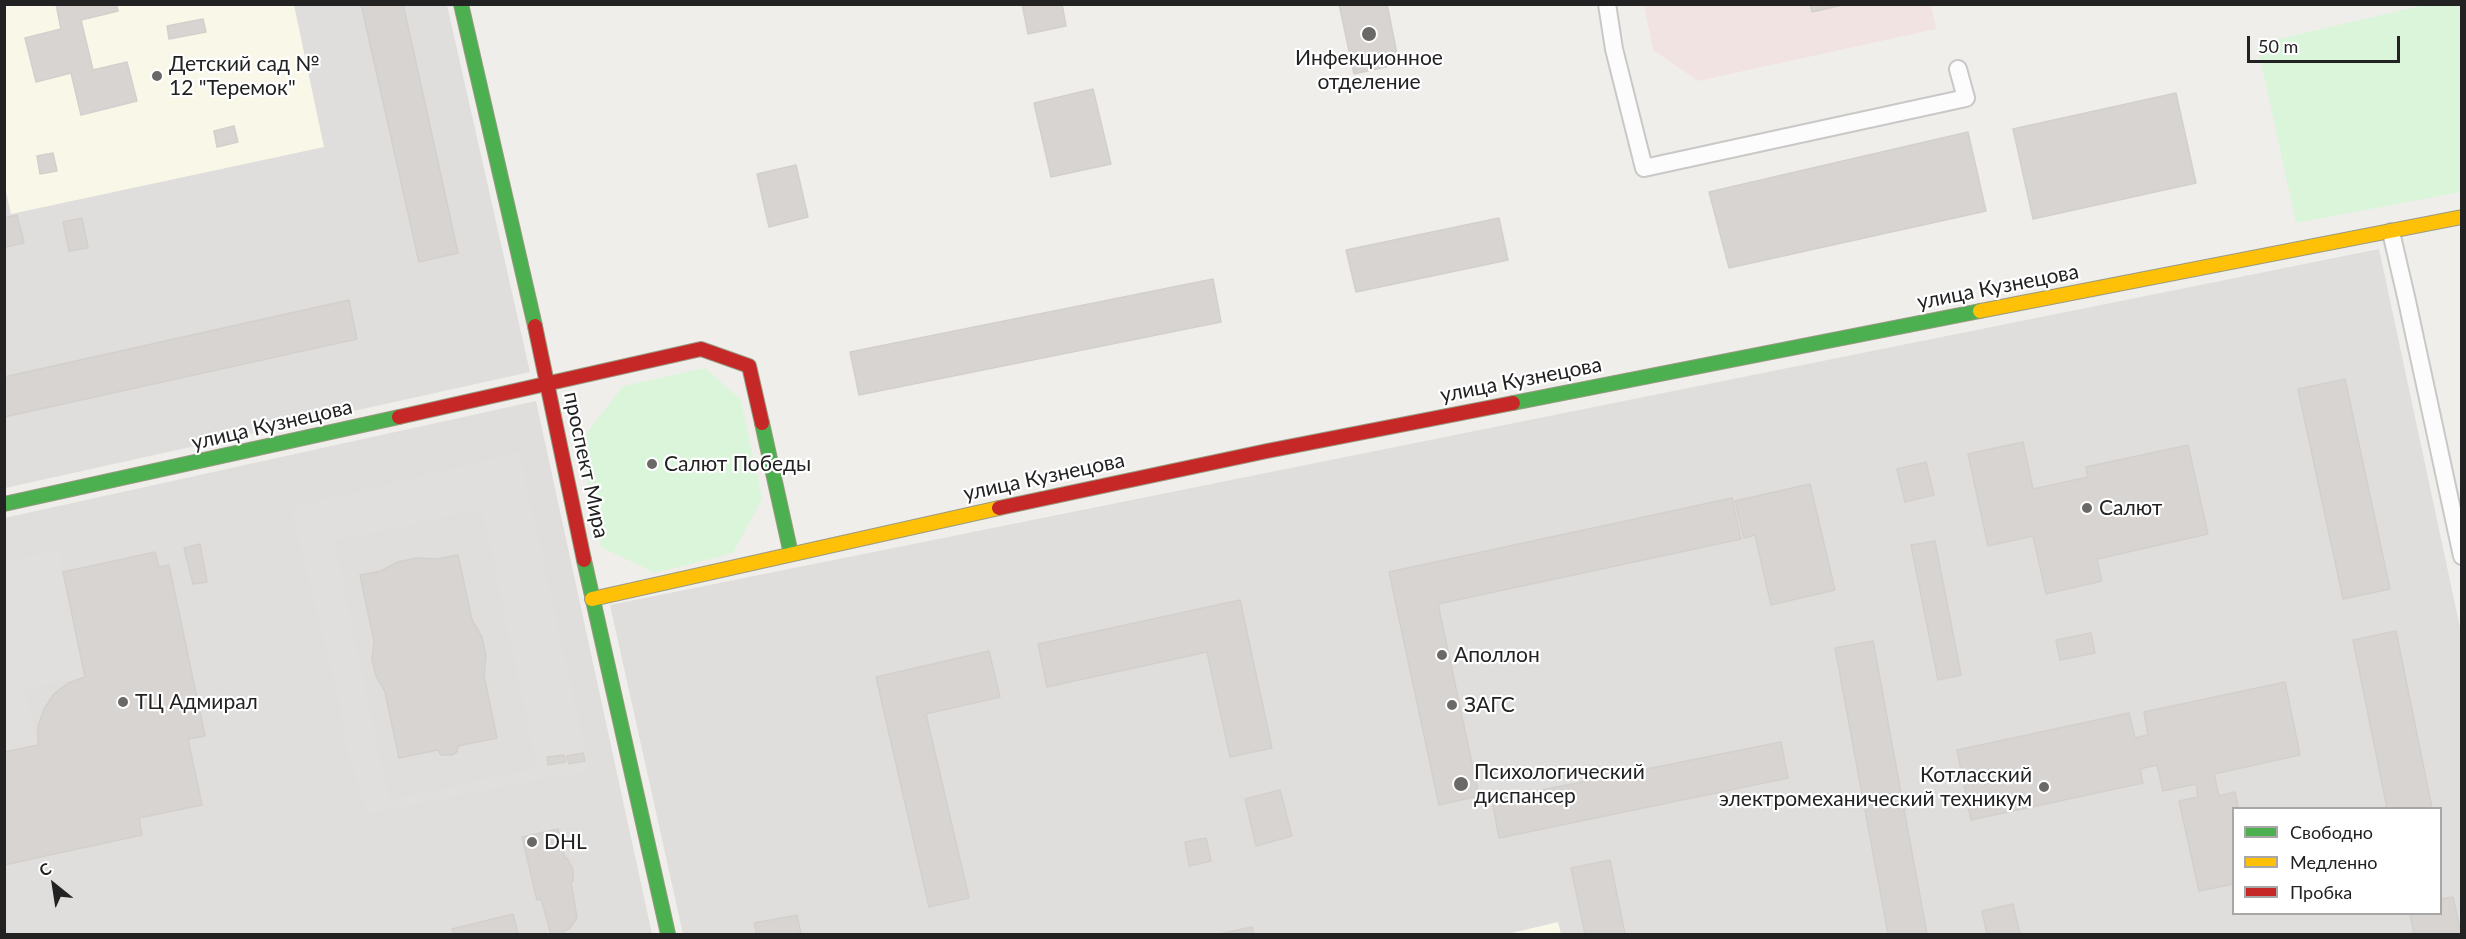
<!DOCTYPE html>
<meta charset="utf-8">
<style>
body{margin:0}
#map{position:relative;width:2466px;height:939px;overflow:hidden;background:#f0eeeb;font-family:Lato,sans-serif}
canvas{display:block}
.frame{position:absolute;inset:0;border:6px solid #222;pointer-events:none}
.legend{position:absolute;left:2232px;top:807px;width:210px;height:108px;box-sizing:border-box;background:#fff;border:2px solid #a7a7a7;margin:0;padding:8px 10px;list-style:none;font-size:18px;color:#222}
.legend li{display:flex;align-items:center;gap:12px;height:30px}
.legend b{width:30px;border:2px solid #a7a7a7}
.north{position:absolute;left:24px;top:855px;width:60px;height:60px;-webkit-text-stroke:4px #fff;paint-order:stroke;rotate:330deg;font-size:16px;font-weight:700;line-height:24px;text-align:center;color:#222}
.north::after{content:'';display:block;margin:auto;width:21px;height:27px;background:#222;clip-path:polygon(50% 0,100% 100%,50% 72%,0 100%)}
.scale{position:absolute;left:2247px;top:36px;width:153px;height:27px;box-sizing:border-box;border:3px solid #222;border-top:0;padding-left:8px;font-size:18px;line-height:21px;white-space:nowrap;color:#222;-webkit-text-stroke:4px #fff;paint-order:stroke}
</style>
<div id="map">
<canvas width="2466" height="939"></canvas>
<div class="frame"></div>
<ul class="legend">
<li><b style="height:8px;background:#4caf50"></b>Свободно</li>
<li><b style="height:8px;background:#ffc107"></b>Медленно</li>
<li><b style="height:8px;background:#c62828"></b>Пробка</li>
</ul>
<div class="north">С</div>
<div class="scale">50 m</div>
</div>
<script>
const ctx = document.querySelector('canvas').getContext('2d');
ctx.lineJoin = 'round';
function paint(path, color) { ctx.fillStyle = color; ctx.fill(path, 'evenodd'); }
const poly = rows => new Path2D(rows.map(r => 'M' + r).join(''));
function strokePath(path, color, width, dash) { ctx.strokeStyle = color; ctx.lineWidth = width; ctx.lineCap = dash ? 'butt' : 'round'; ctx.setLineDash(dash || []); ctx.stroke(path); }
function drawText(font, color, halo, rows, align = 'center') {
  ctx.font = font + ' Lato,sans-serif'; ctx.lineWidth = 4.5; ctx.setLineDash([]); ctx.textBaseline = 'middle'; ctx.strokeStyle = halo; ctx.fillStyle = color; for (const [text, x, y, turn = 0] of rows) {
    ctx.save(); ctx.translate(x, y); ctx.rotate((+turn || 0) * Math.PI / 180); ctx.textAlign = isNaN(turn) ? turn : align; if (halo) ctx.strokeText(text, 0, 0); ctx.fillText(text, 0, 0); ctx.restore();
  }
}
paint(poly([
 [4,5,447,5,530,372,5,488],
 [2379,249,2461,632,2461,934,683,934,610,605],
 [2234,808,2440,808,2440,914,2234,914],
 [536,401,652,934,5,934,4,518]
]), '#dfdedc');
paint(poly([
 [1644,5,1931,5,1936,29,1698,81,1653,50]
]), '#f1e3e1');
paint(poly([
 [4,5,294,5,324,147,11,214,4,183],
 [1558,922,1561,934,1507,934]
]), '#f8f7e8');
paint(poly([
 [2424,5,2461,5,2461,192,2296,223,2257,44],
 [705,368,741,400,762,499,733,553,655,573,601,547,579,443,623,386]
]), '#daf5da');
paint(poly([
 [519,452,590,770,367,814,346,744,338,696,291,508],
 [482,509,537,768,389,800,334,541],
 [59,550,85,677,25,689,38,745,5,752,4,561]
]), '#e0dfde');
const building = poly([
 [56,4,116,4,118,11,81,20,93,70,127,62,137,101,81,115,71,73,36,82,25,38,61,29,56,4],
 [361,4,403,4,458,253,419,262,361,4],
 [1022,4,1062,4,1066,26,1028,34,1022,4],
 [1339,4,1387,4,1399,64,1354,74,1339,4],
 [1810,4,1847,4,1812,12,1810,4],
 [203,19,206,32,169,39,167,26,203,19],
 [1093,89,1111,164,1051,177,1034,103,1093,89],
 [2176,93,2196,183,2033,219,2013,129,2176,93],
 [234,126,238,142,217,147,214,131,234,126],
 [1968,132,1986,211,1729,268,1709,192,1968,132],
 [53,153,57,171,40,174,37,156,53,153],
 [796,165,808,217,769,227,757,174,796,165],
 [17,215,24,243,6,247,4,218,17,215],
 [82,218,88,248,69,251,63,222,82,218],
 [1499,218,1508,260,1356,292,1346,250,1499,218],
 [1213,279,1221,322,859,395,850,352,1213,279],
 [349,300,357,339,4,417,4,377,349,300],
 [2345,379,2390,589,2343,599,2298,389,2345,379],
 [2023,442,2033,489,2088,477,2086,467,2188,445,2208,534,2097,559,2102,581,2046,594,2033,536,1988,546,1968,454,2023,442],
 [1926,462,1934,495,1905,502,1897,469,1926,462],
 [1810,484,1835,590,1771,605,1755,535,1744,538,1735,501,1810,484],
 [1732,498,1741,539,1438,604,1479,796,1439,805,1389,572,1732,498],
 [1935,541,1961,675,1938,680,1911,545,1935,541],
 [200,544,207,582,193,584,184,548,200,544],
 [155,552,159,567,169,565,205,736,188,739,202,805,139,818,142,835,4,865,4,752,38,745,38,726,44,709,54,694,68,683,85,677,63,572,155,552],
 [458,555,472,620,482,637,486,656,484,676,497,738,458,746,457,752,452,755,441,755,438,750,399,758,385,692,376,676,372,659,374,641,360,575,381,571,398,562,417,558,436,559,458,555],
 [1240,600,1272,748,1230,757,1207,652,1047,687,1038,644,1240,600],
 [2396,631,2432,808,2387,808,2353,640,2396,631],
 [2091,633,2095,653,2060,660,2056,640,2091,633],
 [1873,641,1927,934,1888,934,1835,648,1873,641],
 [989,651,1000,697,926,714,969,898,929,907,876,677,989,651],
 [2285,682,2300,755,2214,774,2219,796,2235,792,2238,808,2234,808,2234,884,2199,891,2179,801,2198,797,2196,784,2163,791,2157,765,2140,769,2143,783,1971,820,1957,750,2129,713,2135,738,2148,735,2144,712,2285,682],
 [1781,742,1788,778,1499,838,1492,800,1781,742],
 [583,753,585,761,569,764,567,756,583,753],
 [564,755,566,762,548,765,547,757,564,755],
 [1280,790,1292,836,1256,846,1245,799,1280,790],
 [558,829,565,858,567,858,573,870,573,881,571,882,577,918,569,929,564,931,565,934,551,934,541,899,537,900,522,837,558,829],
 [1206,838,1211,861,1189,866,1185,842,1206,838],
 [1610,860,1625,934,1585,934,1571,868,1610,860],
 [2453,897,2461,934,2414,934,2410,914,2440,914,2440,899,2453,897],
 [2013,904,2020,934,1987,934,1982,911,2013,904],
 [513,914,518,934,454,934,452,929,513,914],
 [797,915,801,934,757,934,754,923,797,915],
 [1252,927,1254,934,1219,934,1252,927]
]);
paint(building, '#d7d4d2');
strokePath(building, '#d3d0cc', 1.5);
const street = poly([
 [1607,4,1614,49,1644,168,1966,98,1958,69],
 [2391,232,2407,301,2462,556]
]);
const fast = poly([
 [461,4,535,326],
 [1513,403,1980,311],
 [762,423,791,554],
 [4,504,399,417],
 [584,560,668,934]
]);
const slow = poly([
 [1980,311,2462,217],
 [592,599,999,508]
]);
const jam = poly([
 [535,326,584,560],
 [399,417,701,349,749,366,762,423],
 [999,508,1267,451,1513,403]
]);
strokePath(street, '#c9c8c7', 20);
strokePath(fast, '#999a82', 16);
strokePath(slow, '#999a82', 16);
strokePath(jam, '#999a82', 16);
strokePath(street, '#fdfcfc', 16);
strokePath(fast, '#4caf50', 14);
strokePath(slow, '#ffc107', 14);
strokePath(jam, '#c62828', 14);
for (const [x, y, r, color] of [
 [1369,34,8,"#6a6968"],
 [157,76,6,"#6a6968"],
 [652,464,6,"#6a6968"],
 [2087,508,6,"#6a6968"],
 [1442,655,6,"#6a6968"],
 [123,702,6,"#6a6968"],
 [1452,705,6,"#6a6968"],
 [1461,784,8,"#6a6968"],
 [2044,787,6,"#6a6968"],
 [532,842,6,"#6a6968"]
]) { const dot = new Path2D(); dot.arc(x, y, r, 0, 2 * Math.PI); ctx.fillStyle = color; ctx.fill(dot); strokePath(dot, '#fff', 2); }
drawText('21px', '#222', '#fff', [
 ["Инфекционное",1369,58,"center"],
 ["отделение",1369,82,"center"],
 ["Детский сад №",169,64],
 ["12 \"Теремок\"",169,88],
 ["Салют Победы",664,464],
 ["Салют",2099,508],
 ["Аполлон",1454,655],
 ["ТЦ Адмирал",135,702],
 ["ЗАГС",1464,705],
 ["Психологический",1474,772],
 ["диспансер",1474,796],
 ["Котласский",2032,775,"right"],
 ["электромеханический техникум",2032,799,"right"],
 ["DHL",544,842]
], 'left');
drawText('21px', '#222', '#fff', [
 ["улица Кузнецова",1998,287,-11],
 ["улица Кузнецова",1521,380,-11],
 ["улица Кузнецова",272,425,-13],
 ["проспект Мира",586,465,78],
 ["улица Кузнецова",1044,477,-12]
]);
</script>
